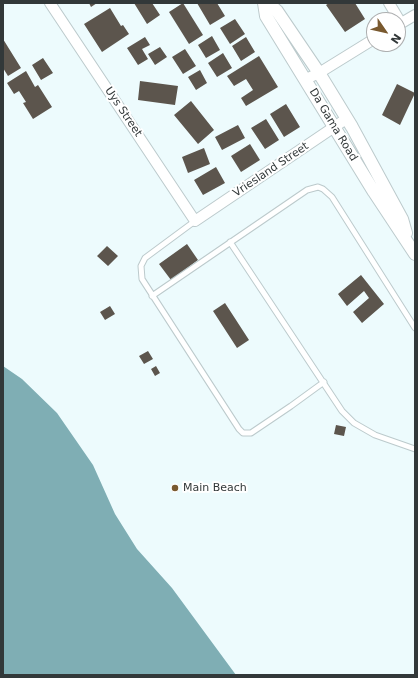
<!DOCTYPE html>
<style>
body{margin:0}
#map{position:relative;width:418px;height:678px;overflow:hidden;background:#edfbfd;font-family:"DejaVu Sans",sans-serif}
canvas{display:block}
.frame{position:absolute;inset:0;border:4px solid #323839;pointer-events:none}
.north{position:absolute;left:366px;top:12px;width:40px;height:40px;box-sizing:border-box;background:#fff;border:1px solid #adafb0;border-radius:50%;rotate:124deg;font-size:11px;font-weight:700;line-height:16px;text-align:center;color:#323839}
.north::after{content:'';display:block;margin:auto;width:14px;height:18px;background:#79592f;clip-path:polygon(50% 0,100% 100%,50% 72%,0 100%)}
</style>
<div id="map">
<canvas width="418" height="678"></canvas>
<div class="frame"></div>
<div class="north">N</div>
</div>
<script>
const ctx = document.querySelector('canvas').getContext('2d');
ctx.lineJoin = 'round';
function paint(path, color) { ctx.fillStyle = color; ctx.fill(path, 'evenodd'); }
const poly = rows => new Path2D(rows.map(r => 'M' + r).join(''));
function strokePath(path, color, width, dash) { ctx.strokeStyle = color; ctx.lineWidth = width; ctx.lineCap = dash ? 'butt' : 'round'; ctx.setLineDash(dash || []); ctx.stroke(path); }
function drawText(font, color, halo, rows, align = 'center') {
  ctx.font = font + ' "DejaVu Sans",sans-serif'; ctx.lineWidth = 4; ctx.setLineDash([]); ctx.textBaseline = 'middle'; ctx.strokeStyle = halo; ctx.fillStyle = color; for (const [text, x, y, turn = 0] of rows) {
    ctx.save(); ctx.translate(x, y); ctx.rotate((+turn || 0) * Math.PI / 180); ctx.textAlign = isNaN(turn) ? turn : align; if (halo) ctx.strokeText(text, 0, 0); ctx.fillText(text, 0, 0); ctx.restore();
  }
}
paint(poly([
 [3,366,22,379,57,413,93,465,115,514,137,549,172,588,236,675,3,675]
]), '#7faeb4');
paint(poly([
 [89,3,97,3,91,7],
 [134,3,152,3,160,15,147,24],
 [183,3,203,35,189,44,169,12],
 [197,3,217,3,225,16,210,25],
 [329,3,355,3,365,19,345,32,326,5],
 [110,8,121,26,123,25,129,34,102,52,84,24],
 [235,19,245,34,230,44,220,28],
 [212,36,220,50,206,58,198,45],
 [145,37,150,45,142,49,148,59,138,65,127,48],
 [246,37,255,52,241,61,232,46],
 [3,39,21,68,8,76,3,68],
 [160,47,167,57,155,65,148,54],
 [185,49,196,66,183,74,172,57],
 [223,53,232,68,217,77,208,63],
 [259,56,278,87,246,106,241,98,253,90,246,79,234,86,227,76],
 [43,58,53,73,41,80,32,65],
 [200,70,207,83,196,90,188,77],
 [26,71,35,87,38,85,52,107,33,119,23,103,26,102,19,91,14,94,7,83],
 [140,81,178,86,175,105,138,100],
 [397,84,415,93,400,125,382,115],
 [191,101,214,130,198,144,174,115],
 [286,104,300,127,284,137,270,114],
 [266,119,279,140,265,149,251,128],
 [238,125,245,138,222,150,215,137],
 [250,144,260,160,241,172,231,156],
 [204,148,210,164,188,173,182,157],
 [216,167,225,183,203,195,194,180],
 [187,244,198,260,171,280,159,264],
 [107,246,118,256,108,266,97,256],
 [361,275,384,304,362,323,353,312,369,298,364,291,347,306,338,294],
 [225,303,249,340,237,348,213,311],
 [110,306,115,314,105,320,100,312],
 [148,351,153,359,144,364,139,356],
 [156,366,160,373,155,376,151,369],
 [336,425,346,427,344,436,334,434]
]), '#5c554d');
const service = poly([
 [195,221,145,258,141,266,142,279,239,429,243,433,251,433,291,406,324,382],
 [230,242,342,411,354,423,375,435,415,449],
 [152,296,307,190,318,187,323,189,332,197,415,328]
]);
const minor = poly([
 [50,3,195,221,346,119],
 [389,3,401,23],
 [398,25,415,15],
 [306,79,319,73,374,39]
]);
const tertiary = poly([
 [264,3,266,16,374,192,415,254],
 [268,3,277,11,319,73,352,127,402,219,406,233]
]);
strokePath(service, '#bccacc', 7);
strokePath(minor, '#bccacc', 12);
strokePath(tertiary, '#bccacc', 14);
strokePath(service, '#fff', 5);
strokePath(minor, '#fff', 10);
strokePath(tertiary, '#fff', 12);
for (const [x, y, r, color] of [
 [175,488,4,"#79592f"]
]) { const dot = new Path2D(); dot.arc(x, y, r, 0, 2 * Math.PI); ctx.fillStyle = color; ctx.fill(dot); strokePath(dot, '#fff', 1.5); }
drawText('11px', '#323839', '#fff', [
 ["Uys Street",123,112,56],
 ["Da Gama Road",333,125,59],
 ["Vriesland Street",271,170,-34]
]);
drawText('11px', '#323839', '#fff', [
 ["Main Beach",183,488]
], 'left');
</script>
